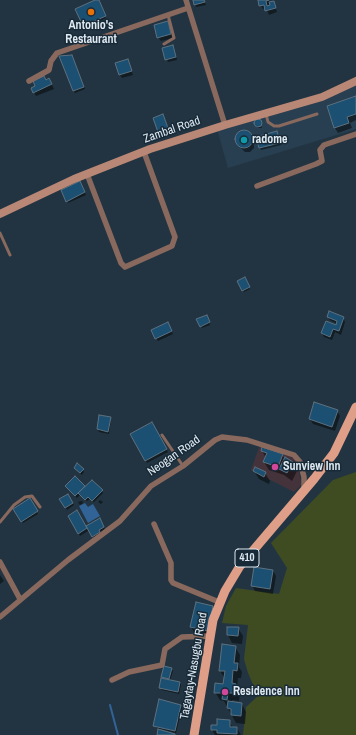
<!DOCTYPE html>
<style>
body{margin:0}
canvas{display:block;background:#223441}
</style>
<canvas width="356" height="735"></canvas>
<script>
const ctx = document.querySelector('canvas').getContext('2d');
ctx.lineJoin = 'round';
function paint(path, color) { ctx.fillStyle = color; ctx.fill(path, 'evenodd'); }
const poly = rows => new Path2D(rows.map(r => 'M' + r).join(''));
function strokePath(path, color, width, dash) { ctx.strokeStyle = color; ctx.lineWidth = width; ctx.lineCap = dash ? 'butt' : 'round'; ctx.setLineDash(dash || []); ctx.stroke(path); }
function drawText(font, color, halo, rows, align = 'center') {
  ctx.font = font + ' "Archivo Narrow",sans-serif'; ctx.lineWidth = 3; ctx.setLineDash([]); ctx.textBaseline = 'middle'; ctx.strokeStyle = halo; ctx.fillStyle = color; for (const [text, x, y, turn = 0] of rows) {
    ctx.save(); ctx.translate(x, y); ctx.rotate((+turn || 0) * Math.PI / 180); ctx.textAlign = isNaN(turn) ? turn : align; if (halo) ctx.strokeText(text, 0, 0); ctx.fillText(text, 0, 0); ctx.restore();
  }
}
paint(poly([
 [260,445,294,458,298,463,301,485,294,492,251,470]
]), '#45333c');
paint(poly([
 [356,85,356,129,228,168,217,129,262,117,271,116,273,114]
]), '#283f51');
paint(poly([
 [356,472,356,735,243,735,246,707,258,696,248,673,244,659,248,625,222,623,226,606,236,588,279,594,287,568,271,543,333,480]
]), '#3f4c21');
paint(poly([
 [85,503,88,507,93,504,100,516,88,523,79,506]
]), '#316397');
paint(poly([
 [98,0,106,18,85,28,84,25],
 [194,0,204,0,206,5,196,7],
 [258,0,274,2,277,12,269,15,266,8,263,9],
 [167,22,173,38,161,41,158,37],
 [163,49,174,49,177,60,168,62],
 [73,58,85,89,75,93,74,91],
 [128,60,133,75,122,78,120,75],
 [46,81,51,83,54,89,36,96,34,92],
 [356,98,356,120,350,123,352,128,338,133,335,128],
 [163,115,170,135,162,138,160,134],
 [259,120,262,128,257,128,255,121],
 [245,131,251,135,254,140,254,148,250,152,245,152,238,145,237,137,240,133],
 [277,133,281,145,261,150,257,137],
 [79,182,86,195,68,203,62,190],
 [244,278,250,289,244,292,238,281],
 [328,317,343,318,345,322,341,335,335,332,332,340,324,337,322,333,336,327,338,324,330,320],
 [208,318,210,325,202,328,201,326],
 [168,323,173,334,158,341,152,330],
 [337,411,340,416,335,431,313,424,310,419],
 [100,416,110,418,111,420,109,434,99,432,98,429],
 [152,423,168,452,147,463,132,434],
 [262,451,282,455,285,459,293,463,297,471,292,481,284,475,269,470,264,462,266,458],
 [75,468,83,470,84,472,82,475],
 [254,471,265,473,270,481,269,484,259,479],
 [75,478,85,488,102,491,103,493,94,502,90,499,87,501,80,495,77,498,66,486],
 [67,495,74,505,67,510,61,499],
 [29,500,38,514,23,523,15,509],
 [100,500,103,502,101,504,98,502],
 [82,501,83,503,80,505,78,502],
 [76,512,88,531,80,536,69,516],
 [99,519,106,531,95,540,87,526],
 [273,571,276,576,273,594,255,591,252,585],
 [0,575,4,581,0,584],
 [213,607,216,613,210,636,194,632,191,627],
 [228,628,238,628,243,636,242,644,232,643,228,635],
 [235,647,240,655,239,667,242,672,241,678,238,678,237,687,240,693,239,701,232,700,232,703,242,704,246,712,245,724,236,723,224,701,220,700,215,692,224,685,225,679,220,671],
 [165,667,171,668,173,671,170,681,180,682,181,685,179,694,162,690,160,688],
 [181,705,182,708,176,733,161,729,161,731,175,735,158,735,159,729,154,726],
 [229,721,233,728,237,728,241,735,215,735,212,730]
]), '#0007');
strokePath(poly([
 [110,705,118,735]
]), '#316397', 2);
const building = poly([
 [95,0,99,0,106,16,83,26,75,9,95,0],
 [193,0,204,0,205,2,194,5,193,0],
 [258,0,269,0,266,1,267,6,270,5,269,2,274,1,276,8,265,11,264,5,259,6,258,0],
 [168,21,171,34,157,38,154,25,168,21],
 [173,45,176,57,165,60,162,48,173,45],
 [72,55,84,87,73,91,59,56,72,55],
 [128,59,132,71,119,75,115,63,128,59],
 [44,76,46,80,49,78,52,84,33,93,31,88,35,86,33,81,44,76],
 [356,96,356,114,347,117,349,123,334,128,327,106,356,96],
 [163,114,169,131,159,135,153,118,163,114],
 '254 123a4 4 0 1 1 8 0a4 4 0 1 1-8 0Z',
 '235 139a9 9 0 1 1 18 0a9 9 0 1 1-18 0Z',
 [277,131,280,143,259,148,256,137,277,131],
 [80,181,85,192,66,202,61,190,80,181],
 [245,277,250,287,242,291,237,281,245,277],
 [329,311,344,317,339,331,333,329,330,337,321,333,326,321,336,325,337,321,327,317,329,311],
 [207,315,210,322,200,327,196,319,207,315],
 [168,322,172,331,155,339,151,330,168,322],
 [314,402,338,410,332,427,309,419,314,402],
 [99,415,111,417,108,432,97,429,99,415],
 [152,422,167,449,145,461,130,434,152,422],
 [262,447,283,454,278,467,263,462,267,453,261,451,262,447],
 [285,457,293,462,287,473,279,469,285,457],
 [77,463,84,469,80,473,74,468,77,463],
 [255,467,266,472,264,477,253,471,255,467],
 [75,476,85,486,75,496,65,486,75,476],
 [92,480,103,490,92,501,88,497,85,500,78,493,92,480],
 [68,494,73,503,65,508,59,499,68,494],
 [30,498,38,511,21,522,13,509,30,498],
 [77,510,87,528,78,534,68,516,77,510],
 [100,518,104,527,99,530,100,532,92,537,86,526,100,518],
 [254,567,273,570,270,589,251,586,254,567],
 [196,602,213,606,208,631,190,627,196,602],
 [227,627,239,627,238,636,227,635,227,627],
 [222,644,236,646,234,663,238,663,237,671,233,670,232,683,236,684,235,693,228,693,227,700,222,699,223,693,214,693,215,683,223,684,225,671,219,671,222,644],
 [164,666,172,668,169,679,161,677,164,666],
 [161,678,180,682,178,692,159,688,161,678],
 [159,699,181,705,175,731,153,726,159,699],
 [228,701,242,703,241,716,231,715,231,709,227,708,228,701],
 [217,719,230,720,230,727,237,727,237,734,217,733,217,730,211,730,211,725,217,725,217,719],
 [158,729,175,734,175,735,157,735,158,729]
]);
paint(building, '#1b5073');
strokePath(building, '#5c707f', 1);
strokePath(poly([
 [164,44,174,38,168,15],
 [266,114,268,122,274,126,279,126,317,114],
 [0,233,10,255],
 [162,435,183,466],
 [0,522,14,505,25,497,32,496,40,507]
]), '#89695d', 3);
strokePath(poly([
 [186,0,225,125],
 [29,81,49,70,51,61,57,53,188,8],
 [87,174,121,263,125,267,172,246,175,237,144,152],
 [257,186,316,164,322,161,320,150,324,145,356,134],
 [154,524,171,563,171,580,173,583,219,602],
 [0,562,20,599],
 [0,617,68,560,120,521,151,486,183,466,215,440,222,437,247,440,294,455,300,462,304,477,304,491],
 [112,680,129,672,162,665,165,649,182,637,210,636]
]), '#89695d', 5.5);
strokePath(poly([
 [0,214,74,179,150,149,225,125,322,97,356,81]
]), '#b98775', 8);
strokePath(poly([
 [194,735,213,620,225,591,240,566,314,479,334,453,356,407]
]), '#df9e87', 9);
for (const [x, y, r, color] of [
 [91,12,4,"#e8710a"],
 [244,140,4,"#0f9aa8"],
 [275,467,4,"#d1479c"],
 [225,692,4,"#d1479c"]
]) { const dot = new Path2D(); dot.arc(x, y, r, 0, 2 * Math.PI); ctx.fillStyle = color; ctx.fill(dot); strokePath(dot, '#182a37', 1.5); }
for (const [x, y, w] of [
 [247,558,24]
]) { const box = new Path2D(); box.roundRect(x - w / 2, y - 9, w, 18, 3); ctx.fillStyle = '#182a37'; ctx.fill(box); strokePath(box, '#dde8f1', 1); }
drawText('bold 11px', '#dde8f1', null, [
 ["410",247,558]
]);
drawText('bold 12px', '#dde8f1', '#182a37', [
 ["Antonio's",91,26,"center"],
 ["Restaurant",91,40,"center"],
 ["radome",252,140],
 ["Sunview Inn",283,467],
 ["Residence Inn",233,692]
], 'left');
drawText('12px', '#dde8f1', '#182a37', [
 ["Zambal Road",172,130,-19],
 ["Neogan Road",174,456,-35],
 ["Tagaytay-Nasugbu Road",194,666,-80]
]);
</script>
